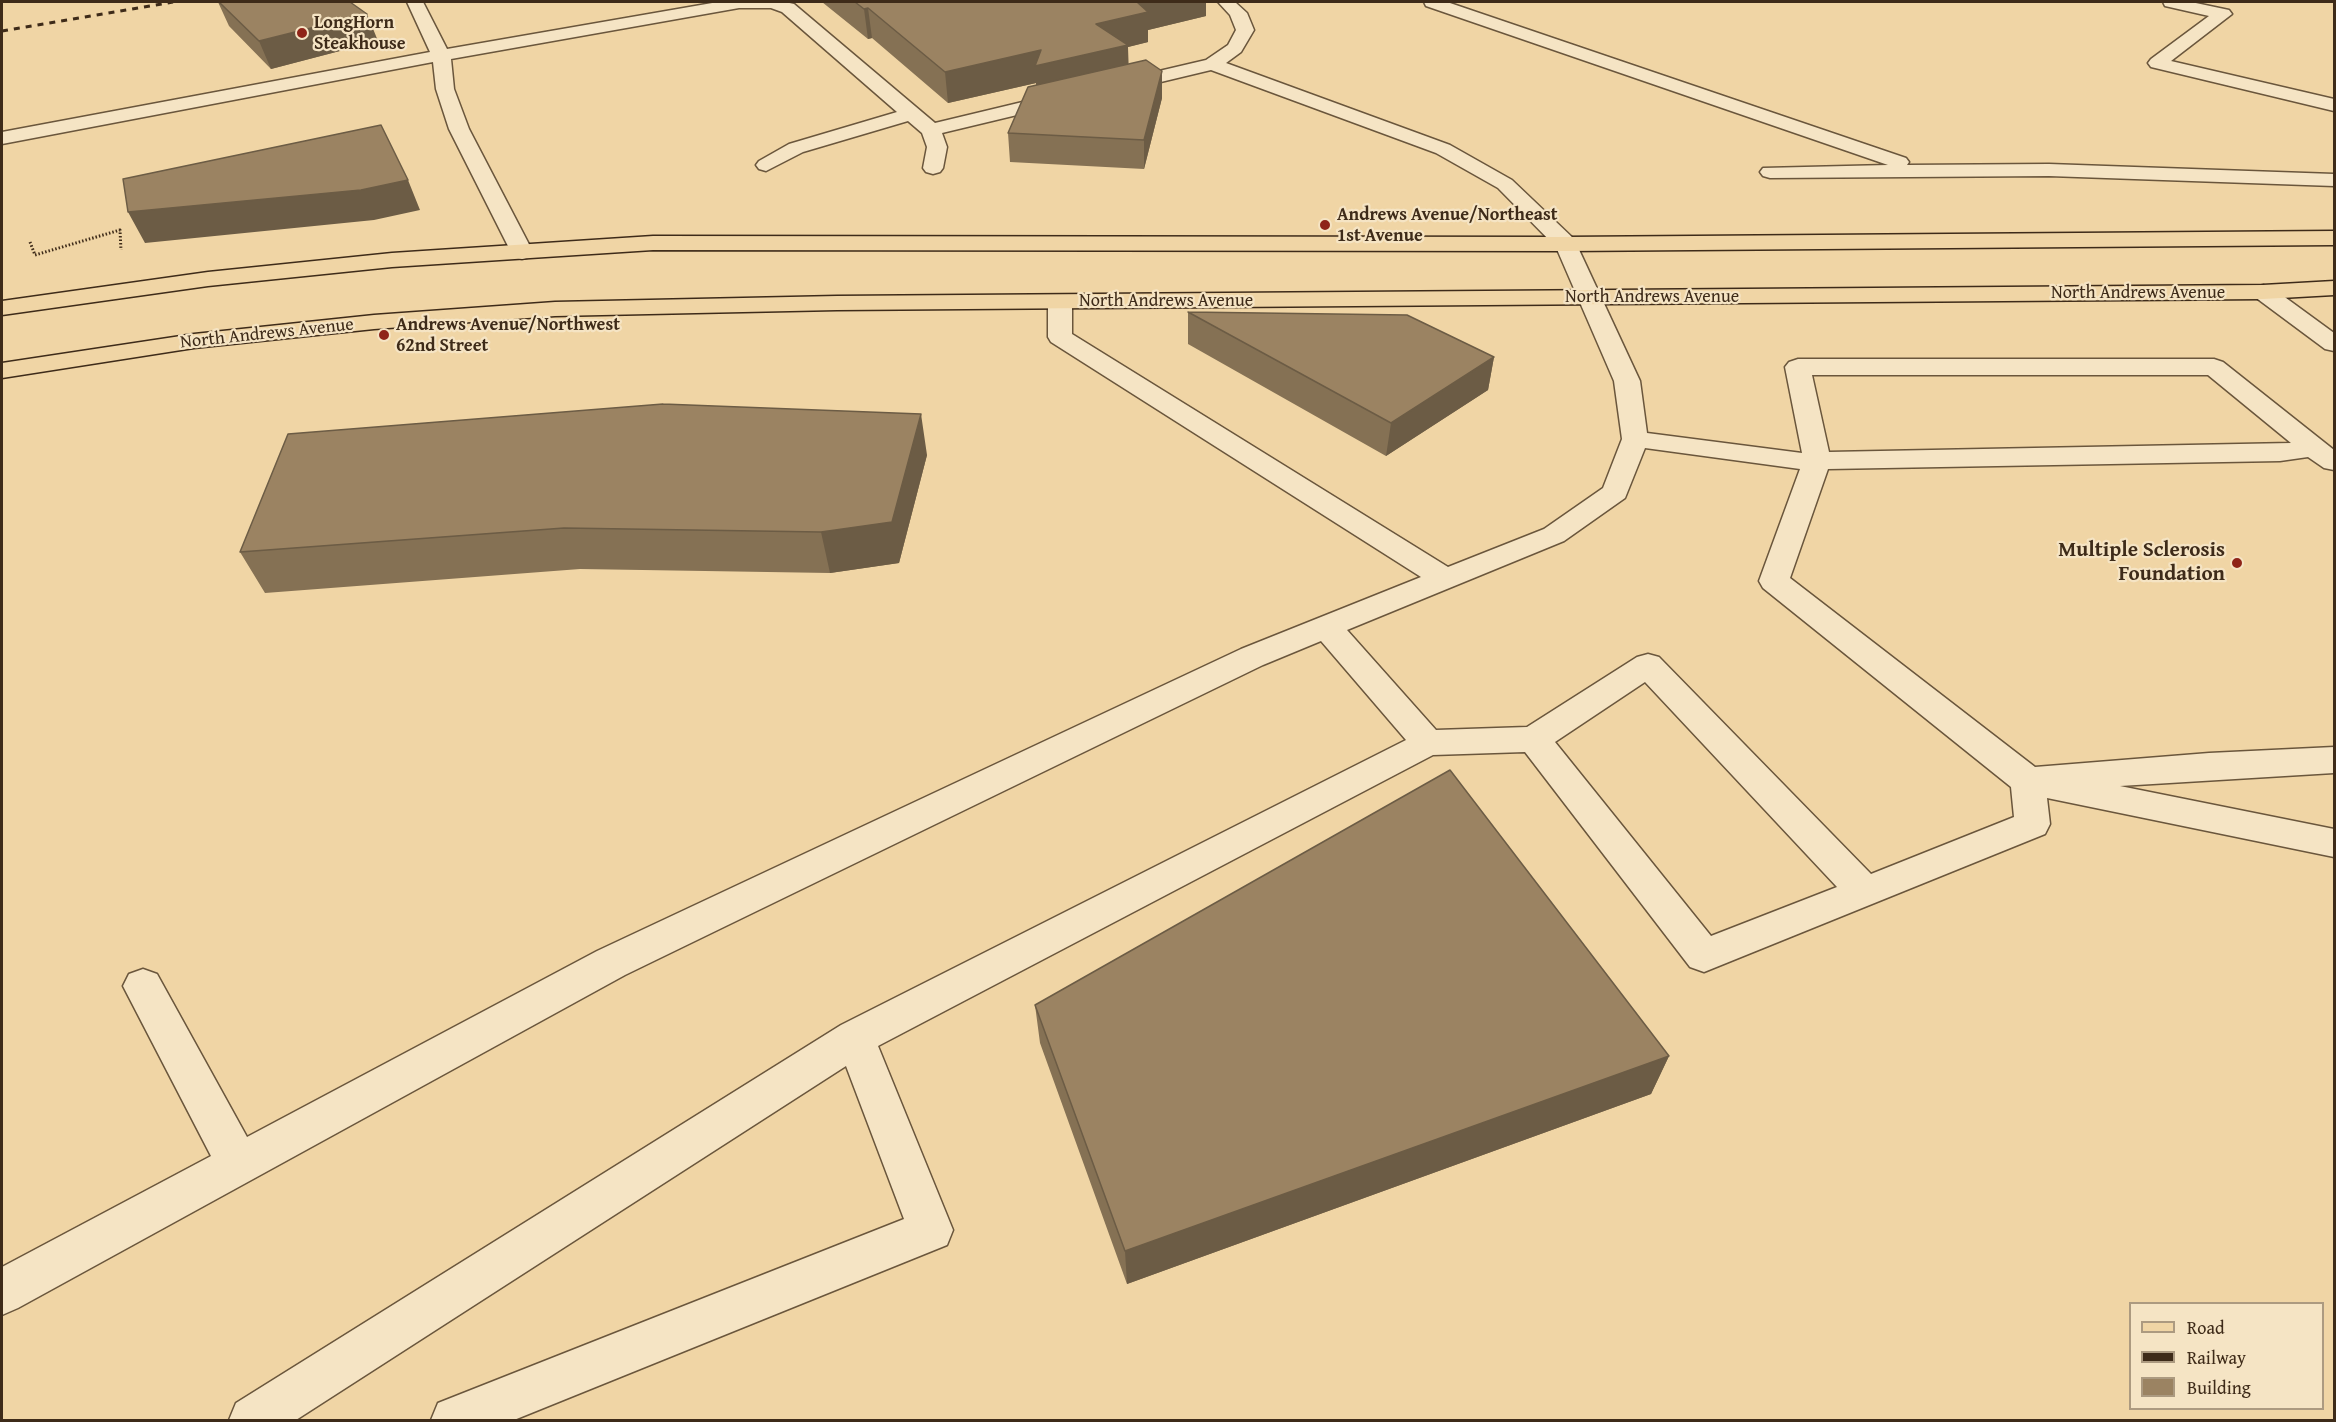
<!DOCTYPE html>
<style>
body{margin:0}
#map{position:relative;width:2336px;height:1422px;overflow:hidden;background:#f0d5a5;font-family:"Gentium Book Plus",serif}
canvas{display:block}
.frame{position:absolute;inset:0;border:3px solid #3e2b19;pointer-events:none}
.legend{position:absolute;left:2129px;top:1302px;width:195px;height:108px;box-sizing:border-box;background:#f5e4c4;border:2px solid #ac9a80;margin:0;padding:8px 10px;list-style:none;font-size:18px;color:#3e2b19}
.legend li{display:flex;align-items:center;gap:12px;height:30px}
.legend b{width:30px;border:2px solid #ac9a80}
</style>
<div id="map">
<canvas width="2336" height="1422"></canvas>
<div class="frame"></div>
<ul class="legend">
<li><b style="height:8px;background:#f0d5a5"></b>Road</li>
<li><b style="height:8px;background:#3e2b19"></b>Railway</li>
<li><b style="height:16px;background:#9b8362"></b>Building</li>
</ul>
</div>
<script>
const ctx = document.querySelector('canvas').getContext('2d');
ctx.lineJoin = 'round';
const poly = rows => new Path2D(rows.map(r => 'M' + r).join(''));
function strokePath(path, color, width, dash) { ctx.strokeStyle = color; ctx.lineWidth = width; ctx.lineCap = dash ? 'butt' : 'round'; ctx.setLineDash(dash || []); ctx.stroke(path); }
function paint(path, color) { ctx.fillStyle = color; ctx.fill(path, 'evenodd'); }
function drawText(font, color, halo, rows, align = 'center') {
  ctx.font = font + ' "Gentium Book Plus",serif'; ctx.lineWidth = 4.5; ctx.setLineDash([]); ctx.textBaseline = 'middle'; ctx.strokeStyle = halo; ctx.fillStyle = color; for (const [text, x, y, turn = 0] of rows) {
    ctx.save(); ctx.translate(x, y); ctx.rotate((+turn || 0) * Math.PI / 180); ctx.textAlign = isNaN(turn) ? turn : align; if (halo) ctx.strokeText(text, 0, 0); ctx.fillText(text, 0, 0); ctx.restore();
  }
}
const minor = poly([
 [407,2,423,2,447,49,718,2,785,2,794,4,935,123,1060,93,1070,99,1067,103,942,133,947,147,943,168,940,172,933,174,926,172,923,168,927,147,922,133,908,121,803,152,766,171,759,169,756,165,759,161,789,144,897,112,782,12,771,8,739,8,451,59,454,89,469,129,533,252,530,257,522,259,514,257,511,252,449,129,436,89,433,62,2,144,2,132,430,52,407,2],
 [1218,2,1235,2,1247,13,1254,30,1241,52,1226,63,1450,145,1512,180,1574,239,1640,381,1647,433,1802,453,1785,367,1789,362,1798,359,2214,359,2223,362,2334,450,2334,470,2324,468,2308,457,2280,461,1828,469,1790,578,2035,767,2209,753,2334,747,2334,773,2120,786,2334,829,2334,857,2047,798,2050,824,2045,834,1704,972,1690,967,1525,752,1433,755,878,1046,953,1230,947,1245,514,1420,431,1420,438,1403,904,1219,846,1066,296,1420,229,1420,236,1403,841,1025,1406,740,1321,641,1263,665,625,975,18,1308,2,1315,2,1267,211,1156,123,986,129,974,143,969,157,974,247,1137,597,951,1241,649,1421,577,1051,342,1048,337,1048,302,1052,297,1060,295,1068,297,1072,302,1072,334,1448,567,1544,529,1603,488,1622,439,1614,381,1556,247,1498,188,1436,153,1211,70,1119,92,1112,90,1110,86,1112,82,1206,60,1228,45,1236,30,1230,15,1218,2],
 [1812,375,2208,375,2291,443,1829,452,1812,375],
 [1645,448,1800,469,1759,581,1763,588,2011,787,2014,817,1871,874,1659,657,1648,654,1637,657,1527,727,1436,730,1347,630,1564,541,1625,498,1645,448],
 [1645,682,1837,887,1711,936,1555,742,1645,682],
 [1424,2,1447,2,1906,158,1909,162,1907,165,2049,164,2334,174,2334,186,2049,176,1770,178,1763,176,1760,172,1763,168,1888,165,1426,6,1424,2],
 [2163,2,2191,2,2229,10,2232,14,2171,61,2334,99,2334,111,2151,67,2148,63,2151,59,2209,16,2165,6,2163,2],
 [2263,285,2271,287,2334,333,2334,351,2325,349,2255,297,2251,292,2255,287,2263,285]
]);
const major = poly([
 [2334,231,2334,245,1566,251,653,250,392,267,208,286,2,315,2,301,208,272,392,253,653,236,1566,237,2334,231],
 [2334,281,2334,295,2263,299,837,310,555,316,374,329,194,348,2,378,2,363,194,334,374,315,555,302,837,296,2263,285,2334,281]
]);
strokePath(minor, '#6a563c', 3);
strokePath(major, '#3e2b19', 3);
strokePath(poly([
 [30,242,35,255,120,230,121,250]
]), '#3e2b19', 3, [1.5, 2]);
paint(minor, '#f5e4c4');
paint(major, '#f0d5a5');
strokePath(poly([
 [2,31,173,2]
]), '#3e2b19', 3, [6, 6]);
paint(poly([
 [218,2,350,2,378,41,271,69,229,26],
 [822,2,1206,2,1206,16,1148,30,1148,42,1128,47,1128,64,1162,98,1144,169,1010,162,1008,133,1036,85,1036,83,948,103,872,38,868,39],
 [1188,312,1494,357,1488,390,1386,456,1188,344],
 [927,455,899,563,830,573,580,569,265,593,240,552],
 [1035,1005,1669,1056,1651,1094,1127,1284,1040,1043]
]), '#857154');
paint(poly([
 [1143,2,1206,2,1206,16,1148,30,1148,42,1128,47,1129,76,1037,97,1036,83,948,103,945,72,1041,50,1138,3],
 [868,8,872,38,868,39,864,9],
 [367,14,378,41,271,69,259,41],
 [1162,71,1162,98,1144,169,1144,140],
 [408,180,420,210,374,220,145,243,128,212],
 [1494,357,1488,390,1386,456,1391,423],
 [921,414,927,455,899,563,830,573,821,532],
 [1669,1056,1651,1094,1127,1284,1125,1251]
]), '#6c5c45');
const building = poly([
 [219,2,350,2,367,14,259,41,219,2],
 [855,2,1143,2,1138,3,1148,12,1096,24,1128,45,1035,66,1041,50,945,72,868,8,864,9,855,2],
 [1146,60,1162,71,1144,140,1008,133,1028,87,1146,60],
 [381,125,408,180,361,190,128,212,123,179,381,125],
 [1188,312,1407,315,1494,357,1391,423,1188,312],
 [663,404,921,414,892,522,821,532,564,528,240,552,288,434,663,404],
 [1450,770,1669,1056,1125,1251,1035,1005,1450,770]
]);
paint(building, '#9b8362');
strokePath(building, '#6c5c45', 1.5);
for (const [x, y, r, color] of [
 [302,33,6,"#8f2418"],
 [1325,225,6,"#8f2418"],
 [384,335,6,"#8f2418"],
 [2237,563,6,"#8f2418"]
]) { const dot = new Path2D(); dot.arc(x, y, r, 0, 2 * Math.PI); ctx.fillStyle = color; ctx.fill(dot); strokePath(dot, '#f5e4c4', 2); }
drawText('bold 18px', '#3e2b19', '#f5e4c4', [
 ["LongHorn",314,23],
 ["Steakhouse",314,44],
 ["Andrews Avenue/Northeast",1337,215],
 ["1st Avenue",1337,236],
 ["Andrews Avenue/Northwest",396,325],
 ["62nd Street",396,346]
], 'left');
drawText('18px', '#3e2b19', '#f5e4c4', [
 ["North Andrews Avenue",2138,293],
 ["North Andrews Avenue",1652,297],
 ["North Andrews Avenue",1166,301],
 ["North Andrews Avenue",267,334,-6]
]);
drawText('bold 21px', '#3e2b19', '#f5e4c4', [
 ["Multiple Sclerosis",2225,551],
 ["Foundation",2225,575]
], 'right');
</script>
